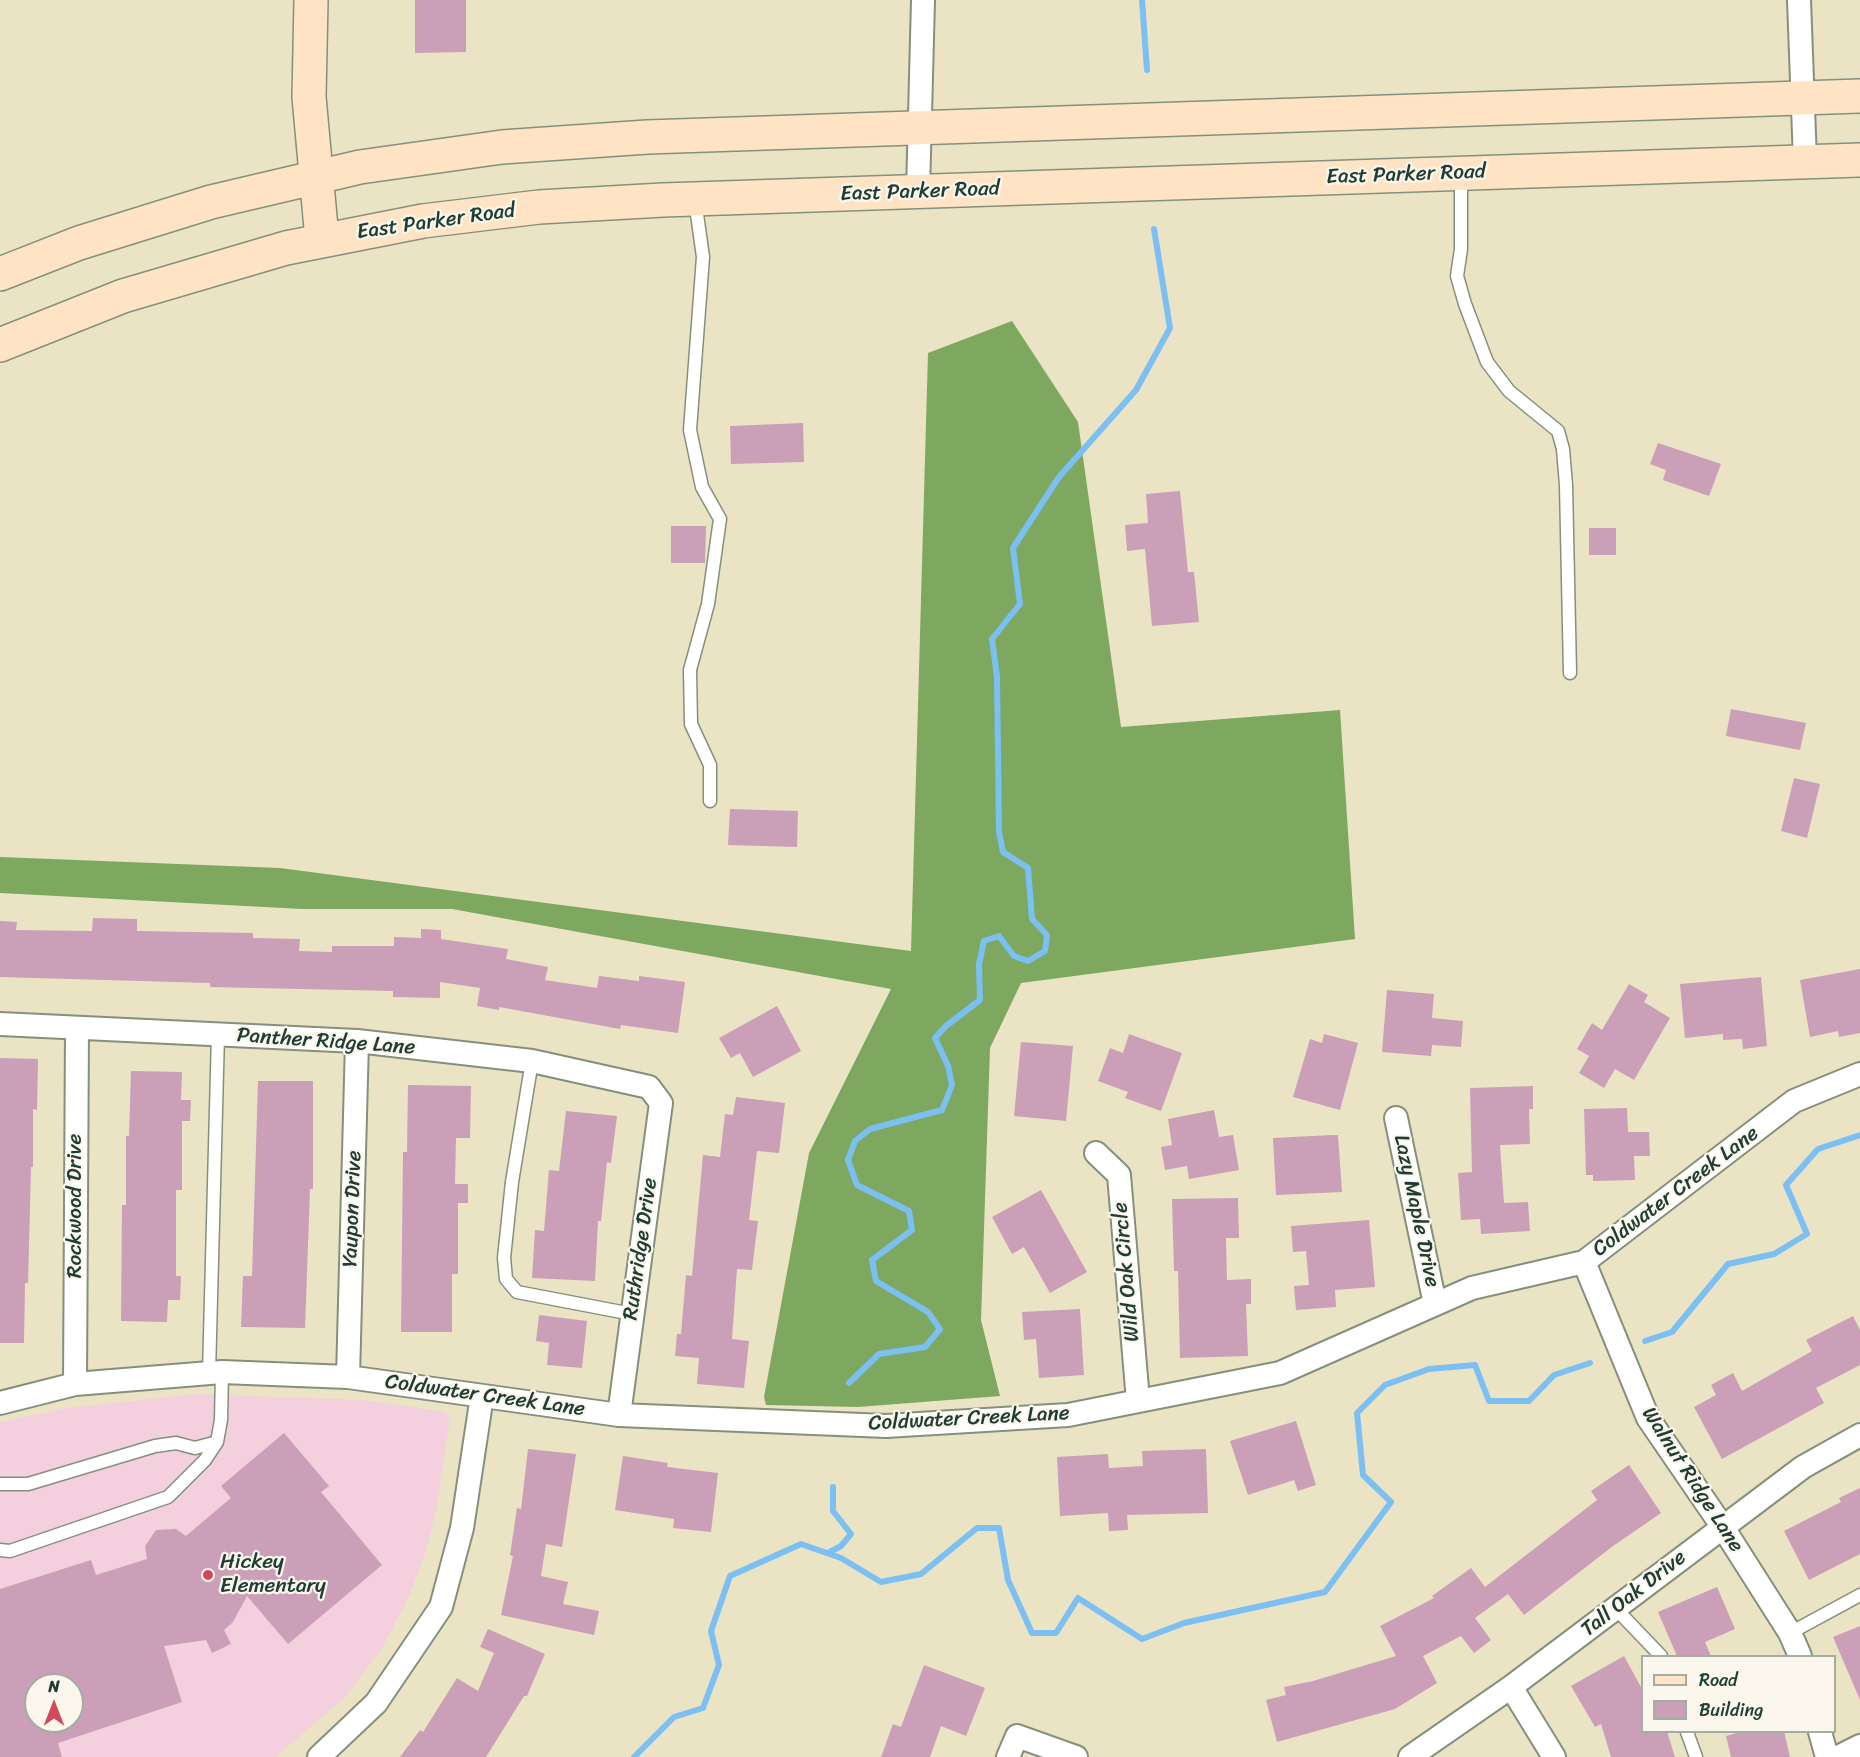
<!DOCTYPE html>
<style>
body{margin:0}
#map{position:relative;width:1860px;height:1757px;overflow:hidden;background:#eae4c4;font-family:Sriracha,sans-serif}
canvas{display:block}
.legend{position:absolute;left:1641px;top:1655px;width:195px;height:78px;box-sizing:border-box;background:#fbf7ec;border:2px solid #a3ada2;margin:0;padding:8px 10px;list-style:none;font-size:18px;color:#1f3d34}
.legend li{display:flex;align-items:center;gap:12px;height:30px}
.legend b{width:30px;border:2px solid #a3ada2}
.north{position:absolute;left:24px;top:1673px;width:60px;height:60px;box-sizing:border-box;background:#fbf7ec;border:2px solid #a3ada2;border-radius:50%;rotate:0deg;font-size:16px;font-weight:700;line-height:24px;text-align:center;color:#1f3d34}
.north::after{content:'';display:block;margin:auto;width:21px;height:27px;background:#d1495b;clip-path:polygon(50% 0,100% 100%,50% 72%,0 100%)}
</style>
<div id="map">
<canvas width="1860" height="1757"></canvas>
<ul class="legend">
<li><b style="height:8px;background:#fee4c5"></b>Road</li>
<li><b style="height:16px;background:#cb9fb8"></b>Building</li>
</ul>
<div class="north">N</div>
</div>
<script>
const ctx = document.querySelector('canvas').getContext('2d');
ctx.lineJoin = 'round';
function paint(path, color) { ctx.fillStyle = color; ctx.fill(path, 'evenodd'); }
const poly = rows => new Path2D(rows.map(r => 'M' + r).join(''));
function strokePath(path, color, width, dash) { ctx.strokeStyle = color; ctx.lineWidth = width; ctx.lineCap = dash ? 'butt' : 'round'; ctx.setLineDash(dash || []); ctx.stroke(path); }
function drawText(font, color, halo, rows, align = 'center') {
  ctx.font = font + ' Sriracha,sans-serif'; ctx.lineWidth = 4.5; ctx.setLineDash([]); ctx.textBaseline = 'middle'; ctx.strokeStyle = halo; ctx.fillStyle = color; for (const [text, x, y, turn = 0] of rows) {
    ctx.save(); ctx.translate(x, y); ctx.rotate((+turn || 0) * Math.PI / 180); ctx.textAlign = isNaN(turn) ? turn : align; if (halo) ctx.strokeText(text, 0, 0); ctx.fillText(text, 0, 0); ctx.restore();
  }
}
paint(poly([
 [195,1394,363,1400,445,1412,450,1418,436,1513,425,1554,409,1596,381,1650,346,1696,276,1757,0,1757,0,1422,68,1408],
 [36,1685,72,1685,72,1721,36,1721]
]), '#f4cfdd');
paint(poly([
 [1012,321,1078,422,1121,727,1340,710,1355,939,1021,983,990,1048,981,1320,1000,1396,858,1407,766,1405,764,1397,809,1153,891,989,452,909,302,909,0,893,0,857,280,868,911,951,928,353]
]), '#7ea860');
strokePath(poly([
 [1142,0,1147,70],
 [1645,1341,1672,1332,1728,1264,1774,1254,1807,1234,1786,1185,1818,1149,1860,1135],
 [849,1383,879,1354,925,1347,940,1329,928,1312,876,1281,872,1260,912,1230,909,1211,857,1185,848,1160,855,1141,870,1129,942,1110,952,1085,948,1066,935,1038,946,1026,980,1000,979,964,984,941,999,936,1014,956,1028,961,1045,951,1047,935,1032,919,1028,868,1003,852,999,832,997,677,992,639,1020,604,1013,548,1059,477,1136,390,1170,328,1154,229],
 [828,1553,841,1546,851,1534,833,1511,833,1487],
 [634,1757,674,1717,703,1708,719,1665,711,1631,730,1576,801,1544,841,1558,881,1582,921,1574,977,1528,999,1528,1008,1580,1032,1633,1056,1633,1078,1598,1142,1639,1184,1623,1325,1592,1391,1502,1363,1475,1357,1413,1385,1385,1429,1369,1475,1365,1489,1401,1529,1401,1554,1375,1590,1363]
]), '#7cbff2', 6);
paint(poly([
 [415,0,466,0,466,52,415,53],
 [803,423,804,462,731,464,730,426],
 [1658,443,1721,464,1709,496,1663,480,1666,470,1650,464],
 [1180,491,1188,572,1194,572,1199,622,1152,626,1145,549,1127,551,1125,525,1148,523,1146,494],
 [671,526,706,526,705,563,671,563],
 [1589,528,1616,528,1616,555,1589,555],
 [1731,709,1806,723,1800,750,1726,736],
 [1794,778,1820,784,1807,838,1781,831],
 [730,809,798,811,797,847,728,845],
 [93,918,137,919,137,931,253,933,253,938,300,939,299,951,332,952,332,946,394,946,394,937,421,938,421,929,441,930,441,939,508,949,506,959,548,967,545,980,597,988,599,976,639,981,639,976,685,982,678,1033,621,1025,620,1029,499,1007,499,1010,477,1006,480,988,440,982,440,998,393,997,393,991,210,987,210,983,0,977,0,921,17,922,16,930,92,931],
 [1860,969,1860,1033,1839,1037,1838,1031,1810,1037,1800,980],
 [1761,977,1767,1046,1743,1049,1742,1039,1723,1040,1723,1034,1685,1038,1680,984],
 [1629,984,1648,995,1644,1002,1670,1018,1634,1080,1615,1069,1604,1088,1579,1073,1589,1056,1577,1049,1592,1023,1602,1030],
 [1387,990,1434,994,1432,1018,1463,1021,1461,1047,1432,1045,1431,1056,1382,1052],
 [777,1006,801,1051,753,1077,740,1053,731,1058,719,1038],
 [1129,1034,1182,1053,1161,1111,1125,1098,1128,1092,1098,1081,1110,1048,1123,1053],
 [1324,1034,1358,1043,1340,1110,1293,1097,1310,1039,1322,1043],
 [1021,1042,1073,1046,1066,1121,1014,1116],
 [0,1058,38,1059,37,1110,33,1109,33,1167,31,1167,28,1283,25,1283,24,1343,0,1343],
 [131,1071,182,1072,181,1100,191,1100,190,1121,182,1121,182,1190,176,1190,176,1276,181,1276,180,1300,168,1300,167,1322,121,1321,122,1205,126,1205,126,1136,129,1136],
 [258,1081,313,1081,313,1189,310,1189,305,1328,241,1327,243,1276,252,1276],
 [408,1085,471,1086,470,1138,456,1138,455,1184,468,1184,468,1203,458,1203,458,1274,452,1274,452,1332,401,1332,403,1152,407,1152],
 [1533,1086,1533,1109,1529,1109,1530,1144,1500,1145,1504,1203,1528,1202,1530,1231,1481,1234,1480,1219,1461,1220,1458,1173,1472,1172,1470,1088],
 [736,1097,785,1103,779,1153,757,1151,749,1220,758,1221,752,1270,737,1269,732,1339,749,1341,744,1388,697,1384,699,1358,675,1356,677,1334,681,1334,686,1275,692,1276,703,1155,720,1157,725,1114,733,1115],
 [1627,1108,1628,1132,1649,1132,1650,1156,1634,1156,1635,1180,1593,1181,1593,1175,1586,1175,1584,1109],
 [1214,1110,1219,1137,1233,1135,1239,1170,1189,1179,1187,1166,1165,1170,1161,1147,1172,1145,1168,1119],
 [566,1111,617,1116,611,1163,607,1162,601,1221,598,1221,595,1281,532,1278,535,1230,544,1231,549,1170,559,1171],
 [1332,1135,1338,1135,1342,1192,1276,1195,1273,1138],
 [1041,1190,1087,1272,1050,1293,1024,1247,1012,1254,992,1217],
 [1238,1198,1239,1238,1226,1238,1227,1280,1251,1279,1251,1304,1246,1304,1248,1356,1180,1358,1178,1271,1174,1271,1172,1199],
 [1369,1220,1375,1287,1335,1290,1336,1307,1296,1310,1294,1286,1309,1285,1306,1251,1293,1252,1291,1226],
 [1080,1309,1084,1375,1039,1378,1036,1339,1024,1340,1022,1312],
 [539,1315,587,1321,582,1368,547,1365,549,1343,536,1341],
 [1853,1316,1860,1330,1860,1365,1816,1388,1824,1403,1722,1459,1694,1407,1716,1395,1711,1385,1733,1373,1742,1391,1812,1351,1806,1340],
 [1296,1421,1316,1485,1298,1491,1294,1480,1248,1495,1230,1441],
 [284,1433,329,1486,321,1492,382,1565,288,1644,247,1596,233,1622,224,1630,231,1644,212,1653,206,1640,164,1646,182,1702,58,1743,62,1757,0,1757,0,1589,91,1560,96,1575,147,1559,145,1546,156,1530,176,1529,186,1536,231,1498,221,1486],
 [36,1685,72,1685,72,1721,36,1721],
 [528,1449,576,1454,562,1547,546,1544,541,1576,568,1582,563,1604,599,1611,594,1635,501,1615,513,1556,510,1555,517,1508,521,1509],
 [1206,1449,1208,1513,1127,1515,1128,1530,1109,1531,1108,1513,1060,1516,1057,1457,1108,1454,1109,1468,1143,1466,1142,1451],
 [623,1456,668,1463,667,1467,718,1473,711,1532,673,1528,674,1519,615,1510],
 [1629,1465,1661,1513,1613,1546,1524,1615,1508,1594,1475,1618,1491,1640,1474,1653,1461,1636,1423,1656,1437,1683,1395,1709,1277,1742,1266,1700,1286,1695,1284,1687,1313,1681,1396,1656,1380,1626,1434,1598,1432,1596,1471,1568,1485,1587,1597,1500,1591,1491],
 [1860,1488,1860,1554,1809,1580,1784,1531,1841,1502,1839,1498],
 [1717,1587,1735,1629,1705,1642,1711,1656,1677,1656,1658,1612],
 [1860,1626,1860,1700,1833,1637],
 [488,1629,545,1654,527,1696,524,1696,486,1757,400,1757,420,1730,423,1732,457,1678,478,1691,494,1653,480,1647],
 [1624,1656,1642,1689,1642,1731,1667,1731,1675,1757,1611,1757,1601,1724,1595,1727,1571,1686],
 [924,1665,985,1688,966,1736,941,1726,930,1757,881,1757,893,1724,901,1727],
 [1744,1731,1784,1731,1790,1757,1731,1757,1726,1736]
]), '#cb9fb8');
const lane = poly([
 [1461,175,1461,249,1457,276,1465,304,1487,362,1509,391,1558,431,1563,449,1566,485,1570,673],
 [695,200,703,257,690,430,702,487,720,519,708,604,690,670,691,724,710,765,710,801],
 [532,1061,512,1182,504,1258,506,1279,517,1292,632,1314],
 [209,1373,218,1034],
 [0,1484,28,1484,155,1446,176,1443,195,1448,217,1442],
 [0,1550,10,1551,168,1497,205,1460,217,1442,221,1420,222,1372],
 [1616,1609,1661,1656],
 [1790,1633,1860,1595],
 [1687,1732,1696,1757]
]);
const street = poly([
 [1799,0,1805,161],
 [918,192,923,0],
 [0,1024,357,1041,532,1061,649,1087,661,1103,619,1415],
 [1396,1118,1435,1304],
 [1096,1153,1119,1175,1138,1401],
 [1584,1262,1648,1418,1722,1526,1790,1633,1800,1656],
 [348,1377,357,1041],
 [75,1384,77,1028],
 [0,1403,75,1384,222,1372,348,1377,619,1415,886,1426,1068,1415,1280,1373,1472,1288,1584,1262,1794,1101,1860,1074],
 [1511,1687,1554,1757],
 [1820,1732,1827,1757],
 [319,1757,376,1703,441,1607,462,1528,482,1396],
 [1008,1757,1017,1736,1076,1757],
 [1410,1757,1511,1687,1803,1467,1860,1435],
 [1838,1757,1860,1746]
]);
const secondary = poly([
 [311,0,309,97,322,239],
 [0,274,79,243,211,202,360,167,502,147,647,137,1860,96],
 [0,345,123,296,286,248,423,221,539,207,663,200,1860,160]
]);
strokePath(lane, '#84907c', 15);
strokePath(street, '#84907c', 26);
strokePath(secondary, '#84907c', 36);
strokePath(lane, '#fff', 12);
strokePath(street, '#fff', 22);
strokePath(secondary, '#fee4c5', 33);
for (const [x, y, r, color] of [
 [208,1575,6,"#d1495b"]
]) { const dot = new Path2D(); dot.arc(x, y, r, 0, 2 * Math.PI); ctx.fillStyle = color; ctx.fill(dot); strokePath(dot, '#fbf7ec', 2); }
drawText('21px', '#1f3d34', '#fbf7ec', [
 ["East Parker Road",1406,175,-2],
 ["East Parker Road",920,192,-2],
 ["East Parker Road",436,222,-8],
 ["Panther Ridge Lane",326,1042,4],
 ["Coldwater Creek Lane",1676,1192,-37],
 ["Rockwood Drive",76,1206,-90],
 ["Yaupon Drive",353,1209,-88],
 ["Lazy Maple Drive",1416,1211,78],
 ["Ruthridge Drive",641,1249,-82],
 ["Wild Oak Circle",1127,1272,-95],
 ["Coldwater Creek Lane",485,1396,8],
 ["Coldwater Creek Lane",969,1419,-3],
 ["Walnut Ridge Lane",1692,1480,57],
 ["Tall Oak Drive",1634,1594,-38]
]);
drawText('21px', '#1f3d34', '#fbf7ec', [
 ["Hickey",220,1563],
 ["Elementary",220,1587]
], 'left');
</script>
